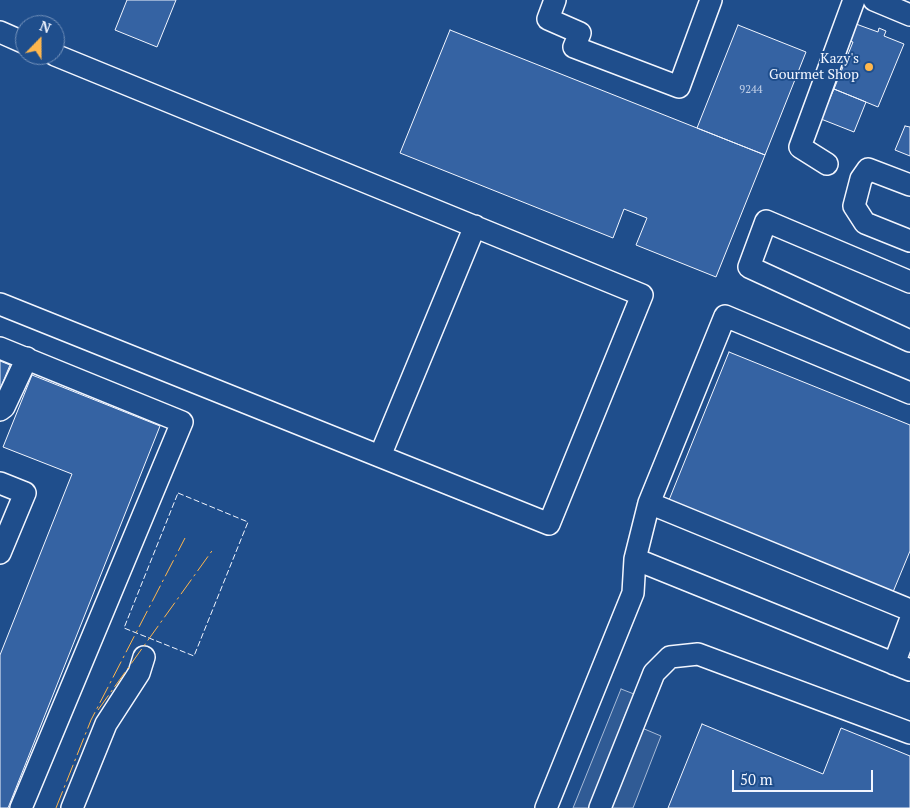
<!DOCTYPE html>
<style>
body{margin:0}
#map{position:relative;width:910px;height:808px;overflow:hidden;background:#1f4e8c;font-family:"PT Serif",serif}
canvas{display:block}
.north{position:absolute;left:15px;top:15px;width:50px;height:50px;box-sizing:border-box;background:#1f4e8c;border:1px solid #7391ba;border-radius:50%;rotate:22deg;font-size:14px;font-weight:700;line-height:20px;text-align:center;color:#f2f6ff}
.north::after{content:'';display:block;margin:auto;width:18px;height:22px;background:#ffb74d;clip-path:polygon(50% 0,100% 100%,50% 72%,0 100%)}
.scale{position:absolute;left:732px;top:770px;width:141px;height:22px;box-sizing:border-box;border:2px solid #f2f6ff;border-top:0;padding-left:6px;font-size:15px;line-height:18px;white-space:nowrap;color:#f2f6ff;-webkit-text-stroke:4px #1f4e8c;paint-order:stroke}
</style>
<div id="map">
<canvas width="910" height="808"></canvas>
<div class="north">N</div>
<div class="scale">50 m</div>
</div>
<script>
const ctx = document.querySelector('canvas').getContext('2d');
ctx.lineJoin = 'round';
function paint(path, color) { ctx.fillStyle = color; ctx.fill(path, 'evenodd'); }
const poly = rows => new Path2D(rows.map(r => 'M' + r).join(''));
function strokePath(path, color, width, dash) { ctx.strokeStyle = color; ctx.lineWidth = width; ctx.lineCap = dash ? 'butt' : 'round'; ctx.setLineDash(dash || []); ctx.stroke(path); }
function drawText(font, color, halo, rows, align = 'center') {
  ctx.font = font + ' "PT Serif",serif'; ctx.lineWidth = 4; ctx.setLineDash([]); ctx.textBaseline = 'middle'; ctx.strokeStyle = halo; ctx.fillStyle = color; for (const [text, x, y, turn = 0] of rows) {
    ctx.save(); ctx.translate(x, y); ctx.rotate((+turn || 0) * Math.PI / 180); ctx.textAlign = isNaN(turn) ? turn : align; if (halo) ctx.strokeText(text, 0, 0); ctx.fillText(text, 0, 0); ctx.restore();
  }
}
const built = poly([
 [621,689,634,694,623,720,661,736,633,808,573,808,621,689]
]);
paint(built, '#305b95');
strokePath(built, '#a8bbd7', 1);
const building = poly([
 [127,0,176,0,157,47,115,30,127,0],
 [856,24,878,32,879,28,886,31,884,36,904,44,878,107,834,89,853,42,849,41,856,24],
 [738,25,806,52,765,155,697,128,738,25],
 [450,30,765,155,716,277,636,245,647,218,624,209,613,238,400,153,450,30],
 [834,89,866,102,854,132,821,119,834,89],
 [905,126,910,127,910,156,895,150,905,126],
 [729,352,910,425,910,551,893,592,669,500,729,352],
 [0,361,10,365,0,389,0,361],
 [32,375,160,426,8,808,0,808,0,655,72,474,3,447,32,375],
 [702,724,823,774,841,728,910,756,910,808,668,808,702,724]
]);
paint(building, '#3563a3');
strokePath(building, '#f2f6ff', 1);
const minor = poly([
 [555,0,548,19,580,33,574,47,679,87,711,0],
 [874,0,910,15],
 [0,32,25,43],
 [827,164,800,147,854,0],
 [910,185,868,169,861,179,854,206,865,223,910,241],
 [910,282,766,221,749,267,910,341],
 [0,304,549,524,642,295,55,55],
 [0,348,182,422,21,808],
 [910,393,725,316,649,503,910,610],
 [0,410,4,407,27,358],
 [380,456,475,226],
 [0,483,25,493,0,553],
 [649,503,635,559,910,670],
 [894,664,910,621],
 [72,808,106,724,139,673,144,657],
 [546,808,633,593,635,559],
 [600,808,654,673,670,657,698,654,910,733]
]);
strokePath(minor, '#f2f6ff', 24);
strokePath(minor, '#1f4e8c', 21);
strokePath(poly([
 [178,493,248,522,194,656,124,628,178,493]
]), '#f2f6ff', 1, [6, 2.5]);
strokePath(poly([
 [98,710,214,548],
 [56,808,91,720,185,538]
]), '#ffb74d', 1, [18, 4, 2.5, 4]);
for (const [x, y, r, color] of [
 [869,67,5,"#ffb74d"]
]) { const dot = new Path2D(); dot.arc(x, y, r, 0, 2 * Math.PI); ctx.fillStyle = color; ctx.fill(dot); strokePath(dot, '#1f4e8c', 2); }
drawText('11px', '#c3d1e8', null, [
 ["9244",751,90]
]);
drawText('14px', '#f2f6ff', '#1f4e8c', [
 ["Kazy's",859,59],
 ["Gourmet Shop",859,75]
], 'right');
</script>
